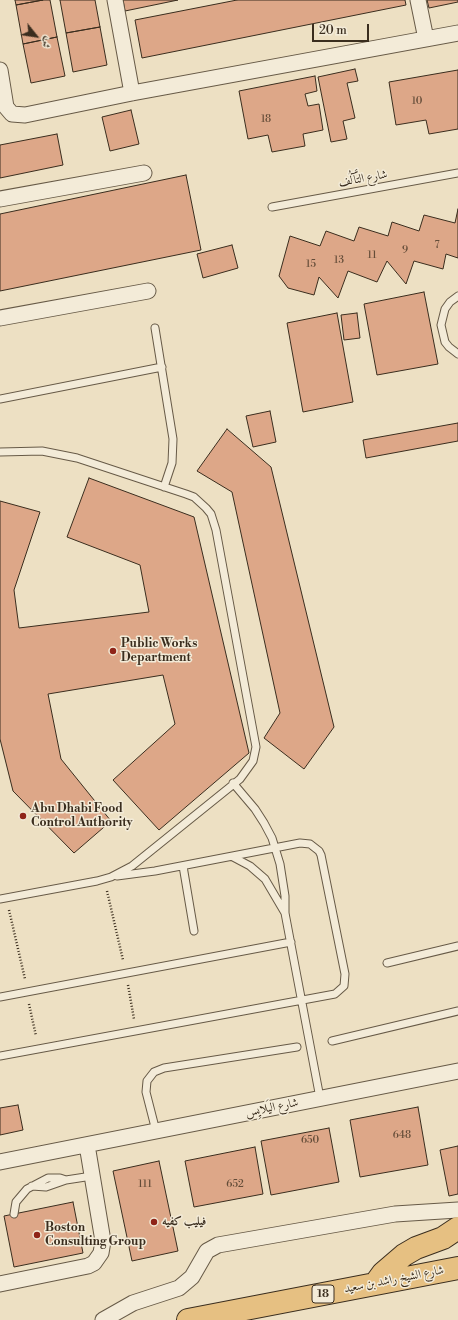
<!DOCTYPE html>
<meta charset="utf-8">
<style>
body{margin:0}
#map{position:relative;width:458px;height:1320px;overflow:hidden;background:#ede0c3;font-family:"Libre Bodoni",Amiri,serif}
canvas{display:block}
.north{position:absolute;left:16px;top:16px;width:40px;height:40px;-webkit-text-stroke:3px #f3ebd8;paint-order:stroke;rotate:120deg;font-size:11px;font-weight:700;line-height:16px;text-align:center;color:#3a2d1e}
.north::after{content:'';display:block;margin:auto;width:14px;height:18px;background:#3a2d1e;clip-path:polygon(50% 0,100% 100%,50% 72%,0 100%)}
.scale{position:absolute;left:312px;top:24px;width:57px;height:18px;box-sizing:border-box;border:2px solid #3a2d1e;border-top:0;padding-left:5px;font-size:12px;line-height:14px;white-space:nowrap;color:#3a2d1e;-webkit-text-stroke:3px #f3ebd8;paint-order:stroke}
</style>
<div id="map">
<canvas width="458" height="1320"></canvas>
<div class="north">ش</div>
<div class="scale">20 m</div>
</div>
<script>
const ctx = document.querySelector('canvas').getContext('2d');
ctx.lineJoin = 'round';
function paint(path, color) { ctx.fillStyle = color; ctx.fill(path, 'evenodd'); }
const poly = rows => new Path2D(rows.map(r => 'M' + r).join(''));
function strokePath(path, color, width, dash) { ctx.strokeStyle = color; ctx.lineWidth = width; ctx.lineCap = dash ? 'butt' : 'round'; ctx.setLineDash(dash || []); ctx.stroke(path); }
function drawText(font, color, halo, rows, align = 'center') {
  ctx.font = font + ' "Libre Bodoni",Amiri,serif'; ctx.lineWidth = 3; ctx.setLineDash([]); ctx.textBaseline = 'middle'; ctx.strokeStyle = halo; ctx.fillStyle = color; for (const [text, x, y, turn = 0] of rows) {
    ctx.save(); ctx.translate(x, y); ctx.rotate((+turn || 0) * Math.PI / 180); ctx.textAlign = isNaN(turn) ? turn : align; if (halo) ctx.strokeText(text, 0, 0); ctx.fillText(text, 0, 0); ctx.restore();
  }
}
const building = poly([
 [15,0,43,0,16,5,15,0],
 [43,0,50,0,57,37,23,44,16,5,43,0],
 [60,0,95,0,100,27,66,33,60,0],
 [123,0,178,0,125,11,123,0],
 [237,0,405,0,406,5,142,58,135,20,237,0],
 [427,0,458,0,458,2,429,8,427,0],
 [100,27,107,65,73,72,66,33,100,27],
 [57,37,65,76,31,83,23,44,57,37],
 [355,69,358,81,347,83,355,118,343,121,347,139,331,142,318,77,355,69],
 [458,70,458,129,429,134,426,120,396,125,389,82,458,70],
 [315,76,317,91,305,94,308,106,319,104,323,130,303,134,305,146,272,152,268,135,248,139,239,91,315,76],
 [131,110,139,144,110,151,102,117,131,110],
 [57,134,63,165,0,178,0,145,57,134],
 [186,175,201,250,0,291,0,214,186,175],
 [458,209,458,258,446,254,443,269,414,261,406,284,387,261,377,282,348,271,338,298,319,277,314,295,288,288,279,276,290,236,320,246,326,231,354,241,359,227,388,236,392,222,419,231,424,215,455,223,458,209],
 [232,245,238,268,203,278,197,254,232,245],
 [424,292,438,364,377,375,364,304,424,292],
 [337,313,353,402,303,412,287,323,337,313],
 [357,313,360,338,344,340,341,315,357,313],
 [270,411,276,442,253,447,246,416,270,411],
 [458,423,458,441,366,458,363,440,458,423],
 [227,429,271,467,334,727,304,769,264,738,280,713,232,492,197,471,227,429],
 [89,478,194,517,249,753,159,830,113,780,175,724,163,675,48,694,61,759,111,821,74,853,13,791,0,739,0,501,40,512,14,590,19,628,149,612,140,565,67,537,89,478],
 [18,1105,23,1130,0,1135,0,1108,18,1105],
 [418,1107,428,1165,360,1177,350,1120,418,1107],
 [329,1128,339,1182,271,1195,261,1141,329,1128],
 [458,1146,458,1194,449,1196,440,1150,458,1146],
 [255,1147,263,1194,194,1207,185,1161,255,1147],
 [159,1161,178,1251,132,1261,113,1171,159,1161],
 [73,1202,83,1253,14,1267,4,1216,73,1202]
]);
paint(building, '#dda788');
strokePath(building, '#3a2d1e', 1);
const lane = poly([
 [272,207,458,173],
 [458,296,450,302,445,309,441,325,445,342,449,347,458,354],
 [155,328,173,439,172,463,164,487],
 [0,399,162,367],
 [0,452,42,451,77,458,186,494,194,497,206,508,211,514,216,530,256,747,253,761,240,779,132,866,111,877,97,881,0,899],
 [233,783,255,809,264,823,272,838,280,864,285,896,285,913,320,1098],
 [233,857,250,866,265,879,285,913],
 [183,866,194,931],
 [387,963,458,946],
 [0,997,291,942],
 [332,1041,458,1011],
 [0,1056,335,994,344,986,345,974,321,855,319,851,310,844,300,843,155,871,117,876],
 [156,1131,146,1092,147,1081,154,1072,164,1068,297,1047],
 [32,1186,46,1187,66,1180,92,1176],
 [14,1214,16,1202,27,1189,48,1178,60,1178,66,1180]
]);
const street = poly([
 [115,0,132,93],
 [418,0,426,39],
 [0,70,6,107,12,114,25,115,132,93,458,33],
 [0,199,144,173],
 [0,318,148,291],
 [0,1162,458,1071],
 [0,1284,88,1266,94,1263,101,1253,103,1241,87,1145],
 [103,1320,133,1303,179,1288,192,1277,207,1251,218,1245,395,1214,458,1210]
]);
const primary = poly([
 [375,1284,383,1273,404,1255,416,1248,443,1238,458,1228],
 [188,1320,458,1268]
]);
strokePath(lane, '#675a47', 9);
strokePath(street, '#675a47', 17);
strokePath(primary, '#3a2d1e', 24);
strokePath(poly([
 [107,891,123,960],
 [9,910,25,979],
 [128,985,134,1019],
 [29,1004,36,1036]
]), '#3a2d1e', 2.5, [1, 2]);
strokePath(lane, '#f3ebd8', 7);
strokePath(street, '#f3ebd8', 15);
strokePath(primary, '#e6c082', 22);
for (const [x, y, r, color] of [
 [113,651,4,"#8f2418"],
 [23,816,4,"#8f2418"],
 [154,1222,4,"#8f2418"],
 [37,1235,4,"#8f2418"]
]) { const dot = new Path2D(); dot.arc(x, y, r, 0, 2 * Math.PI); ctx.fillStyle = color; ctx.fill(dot); strokePath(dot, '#f3ebd8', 1.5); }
drawText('10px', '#634c38', null, [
 ["10",417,102],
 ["18",266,120],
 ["7",437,246],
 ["9",405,251],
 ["11",372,256],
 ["13",339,261],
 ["15",311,265],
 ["648",402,1136],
 ["650",310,1141],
 ["111",145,1185],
 ["652",235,1185]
]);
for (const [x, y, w] of [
 [323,1294,22]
]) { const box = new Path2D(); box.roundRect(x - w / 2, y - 9, w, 18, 3); ctx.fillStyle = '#f3ebd8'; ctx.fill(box); strokePath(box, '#3a2d1e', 1); }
drawText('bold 11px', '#3a2d1e', null, [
 ["18",323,1294]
]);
drawText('12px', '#3a2d1e', '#f3ebd8', [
 ["شارع التَّآلُف",363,179,-10],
 ["شارع اليَلايِس",272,1108,-11],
 ["شارع الشيخ راشد بن سعيد",394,1280,-11]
]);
drawText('bold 12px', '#3a2d1e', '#f3ebd8', [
 ["Public Works",121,644],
 ["Department",121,658],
 ["Abu Dhabi Food",31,809],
 ["Control Authority",31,823],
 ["فيليب كفيه",162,1222],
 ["Boston",45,1228],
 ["Consulting Group",45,1242]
], 'left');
</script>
